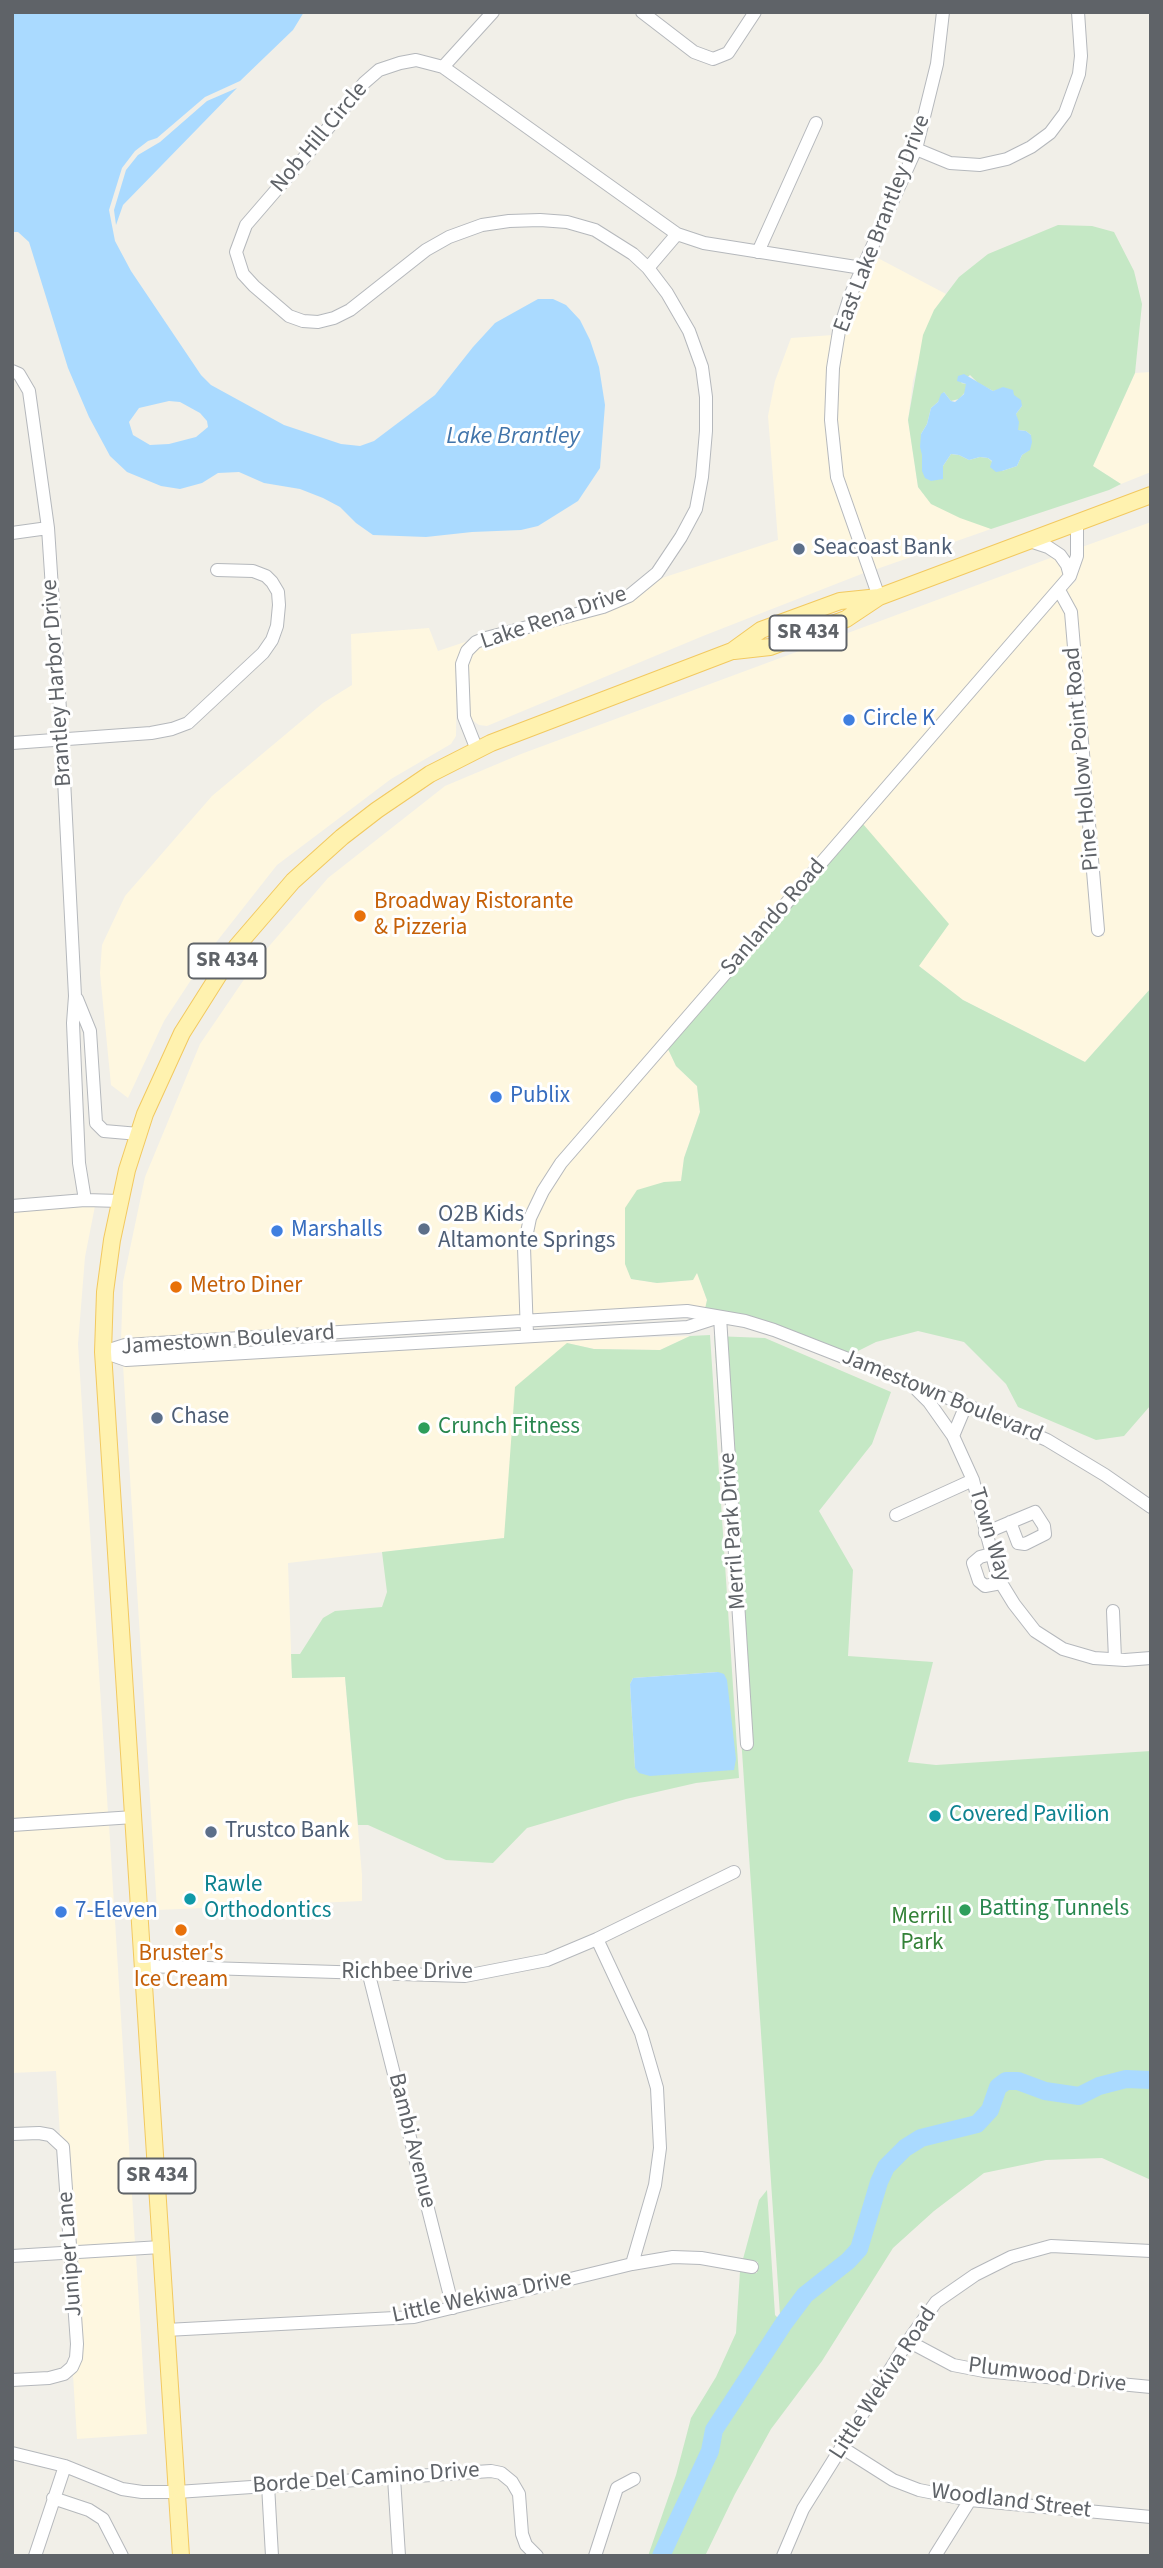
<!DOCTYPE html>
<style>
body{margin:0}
#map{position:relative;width:1163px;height:2568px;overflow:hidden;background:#f1efe8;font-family:"Source Sans 3",sans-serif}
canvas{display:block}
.frame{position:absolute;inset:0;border:14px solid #5f6368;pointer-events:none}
</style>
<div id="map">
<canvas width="1163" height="2568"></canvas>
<div class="frame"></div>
</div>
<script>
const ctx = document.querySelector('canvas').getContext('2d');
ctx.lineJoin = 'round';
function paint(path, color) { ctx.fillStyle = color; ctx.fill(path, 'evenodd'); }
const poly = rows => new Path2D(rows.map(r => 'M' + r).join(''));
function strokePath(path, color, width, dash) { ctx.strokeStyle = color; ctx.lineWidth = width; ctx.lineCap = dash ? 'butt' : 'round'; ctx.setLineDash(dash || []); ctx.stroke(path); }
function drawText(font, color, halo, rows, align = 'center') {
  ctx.font = font + ' "Source Sans 3",sans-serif'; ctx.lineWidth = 6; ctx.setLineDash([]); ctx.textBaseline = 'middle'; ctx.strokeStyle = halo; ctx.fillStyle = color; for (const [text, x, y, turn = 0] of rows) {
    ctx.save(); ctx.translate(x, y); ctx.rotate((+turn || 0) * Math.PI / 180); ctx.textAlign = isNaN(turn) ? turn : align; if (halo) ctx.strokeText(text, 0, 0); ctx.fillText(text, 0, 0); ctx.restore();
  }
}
paint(poly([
 [874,256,946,294,934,310,913,381,908,420,918,487,932,504,991,529,874,570,842,476,836,420,838,369,844,333,855,299],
 [833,335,825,396,828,449,832,479,841,508,864,573,703,636,487,726,479,725,472,720,469,714,467,666,471,655,479,648,604,613,632,601,659,579,778,540,768,416,775,381,791,338],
 [1151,372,1151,472,1121,484,1093,466,1135,373],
 [1151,522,1151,988,1085,1062,963,1000,919,966,863,824,1058,599,1066,614,1094,936,1104,936,1076,611,1065,591,1076,581,1082,557,1082,547],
 [1053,557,1062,568,1064,575,554,1163,538,1189,521,1315,121,1341,123,1282,145,1177,200,1044,258,959,328,878,445,786,521,754],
 [429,628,438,651,471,640,457,664,456,736,451,744,391,779,277,865,214,945,164,1021,128,1098,111,1085,100,973,102,945,125,896,212,796,323,703,352,685,351,634],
 [668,1049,676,1066,697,1086,700,1112,684,1158,681,1182,664,1182,626,1208,631,1279,657,1283,693,1280,697,1272,707,1300,705,1309,532,1315,529,1248,535,1220,547,1194,565,1167],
 [85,1206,95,1206,85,1257,78,1344,108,1813,12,1819,12,1212],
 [690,1336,660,1350,594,1349,567,1343,504,1538,288,1563,292,1678,345,1677,362,1875,362,1901,157,1910,123,1365,527,1341],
 [109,1824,135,2243,75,2247,70,2157,65,2140,60,2135,56,2071,12,2073,12,1831],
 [136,2255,147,2434,77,2439,73,2375,79,2368,76,2259]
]), '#fef7e0');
paint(poly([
 [1058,225,1092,226,1114,232,1134,271,1142,304,1135,373,1093,466,1121,484,1109,490,991,529,960,518,931,504,918,487,908,420,923,335,934,310,959,277,988,254],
 [970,375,978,383,993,391,998,390,1022,406,1016,414,1018,430,1026,431,1031,435,1029,450,1022,455,1017,466,1002,471,988,458,980,457,969,460,959,455,951,454,943,466,923,463,921,434,927,424,931,408,938,402,944,392,951,401,959,399,967,390,966,384,961,383],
 [863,824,949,924,919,966,963,1000,1085,1062,1151,988,1151,1398,1150,1406,1124,1436,1096,1440,1018,1407,1006,1384,964,1342,918,1331,876,1342,852,1354,746,1315,705,1309,707,1300,697,1273,693,1280,657,1283,631,1279,625,1264,625,1208,637,1190,664,1182,681,1181,684,1158,700,1112,697,1086,676,1066,668,1049],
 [710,1335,739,1778,696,1783,626,1799,527,1828,493,1863,446,1860,368,1825,358,1825,345,1677,292,1678,291,1654,300,1654,323,1618,335,1611,382,1607,387,1592,382,1552,504,1538,515,1387,567,1343,594,1349,660,1350,690,1336],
 [718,1672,635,1768,630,1684,633,1678],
 [714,1336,765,1338,891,1392,872,1444,819,1511,853,1570,848,1656,933,1662,908,1762,936,1765,1151,1751,1151,2079,1126,2078,1097,2085,1079,2095,1045,2090,1020,2080,1004,2080,993,2088,986,2110,972,2121,904,2140,883,2165,854,2248,780,2315],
 [1127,2083,1151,2084,1151,2180,1102,2158,1046,2160,984,2173,934,2211,893,2248,822,2361,771,2429,735,2494,705,2556,648,2556,676,2475,691,2418,716,2377,736,2333,740,2271,757,2273,758,2262,743,2259,759,2200,767,2190,775,2315,780,2320,858,2251,886,2168,906,2145,975,2125,990,2113,997,2091,1005,2085,1019,2085,1045,2095,1079,2100,1099,2090]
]), '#c5e8c5');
paint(poly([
 [12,12,304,12,293,30,240,81,205,97,157,138,148,141,135,151,122,168,109,210,115,241,131,271,201,375,211,385,284,425,341,444,360,446,374,441,435,395,473,347,495,323,538,299,553,299,566,305,580,320,590,340,599,367,605,405,600,468,578,501,538,526,521,530,472,532,426,537,373,535,356,523,340,507,323,498,300,489,264,483,239,472,218,473,202,483,180,489,161,486,127,472,110,456,89,417,68,368,29,242,18,232,12,232],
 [169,401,180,402,200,413,207,421,208,427,196,437,169,444,150,445,133,435,129,422,139,408],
 [237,88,123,205,116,225,114,210,126,170,138,155,160,142,207,101],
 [964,374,993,391,1003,387,1013,390,1014,395,1021,400,1022,406,1016,414,1019,422,1018,430,1026,431,1031,435,1032,442,1030,450,1022,455,1017,466,1002,471,996,472,990,467,992,461,988,458,980,457,969,460,959,455,951,454,943,466,943,479,931,481,925,478,922,471,922,455,920,447,921,434,927,424,931,408,938,402,941,394,944,392,951,401,955,402,964,394,966,384,957,381,958,376],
 [718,1672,724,1674,727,1680,736,1759,734,1770,650,1776,639,1773,635,1768,630,1684,633,1678]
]), '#aadaff');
strokePath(poly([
 [661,2556,710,2451,714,2430,784,2323,805,2295,848,2261,859,2249,879,2182,886,2167,905,2148,921,2138,977,2124,990,2110,998,2087,1006,2081,1018,2081,1045,2091,1079,2096,1099,2086,1126,2079,1151,2080]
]), '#aadaff', 18);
const minor = poly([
 [642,12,694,52,713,59,728,53,755,12],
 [443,67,493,12],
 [916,149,950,163,980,165,1007,159,1031,147,1050,133,1065,113,1079,74,1081,56,1078,12],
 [758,252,816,123],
 [648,268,677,234],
 [12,371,19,374,29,391,48,528,62,740,75,996,73,1023,79,1163,85,1200],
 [12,533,48,528],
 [1030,541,1048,547,1060,555,1067,565,1070,576],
 [1059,590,1071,612,1098,930],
 [879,597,837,477,831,420,833,368,839,331,850,296,916,149,937,64,943,12],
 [12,743,151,733,172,729,188,723,263,653,272,640,277,626,279,605,278,592,272,582,266,576,253,571,217,570],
 [477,750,464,717,462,664,467,651,476,642,486,638,603,607,629,596,657,573,681,537,696,509,702,477,706,431,706,397,702,367,689,331,667,293,648,268,633,254,595,230,567,222,540,220,509,221,482,225,449,237,426,250,350,310,334,318,318,322,303,321,289,316,254,286,243,274,236,252,246,225,309,152,364,83,379,70,400,63,416,60,443,67,677,234,704,243,862,268],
 [77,999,90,1031,96,1123,104,1131,139,1134],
 [12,1206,85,1200,120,1201],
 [720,1317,747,1744],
 [527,1335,524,1247,530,1218,543,1191,561,1163,1070,576,1077,556,1077,523],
 [103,1352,125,1345,687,1311,745,1321,774,1330,966,1405,1047,1440,1105,1475,1151,1507],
 [103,1352,126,1360,688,1327,716,1318],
 [917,1390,929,1402,953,1436,973,1480,998,1578,1014,1604,1035,1631,1063,1649,1094,1658,1125,1660,1151,1658],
 [953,1436,966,1405],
 [896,1515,973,1480],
 [985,1533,1011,1522,1035,1512,1044,1526,1045,1534,1025,1544,1018,1543,1010,1522],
 [991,1554,980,1557,973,1563,979,1581,985,1586,1001,1583],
 [1113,1611,1115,1659],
 [12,1825,134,1817],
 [597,1939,641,2033,657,2088,660,2148,655,2185,632,2264],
 [143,1966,465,1976,547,1960,597,1939,734,1872],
 [369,1975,453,2308],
 [12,2134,39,2133,50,2135,63,2147,77,2344,76,2358,72,2367,64,2374,49,2378,12,2380],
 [12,2256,161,2247],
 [166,2330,414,2317,632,2264,673,2257,701,2258,752,2267],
 [908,2341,953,2365,984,2371,1151,2387],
 [841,2447,893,2480,919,2490,970,2500,1151,2517],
 [12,2453,65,2466,122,2489,142,2492,177,2492,491,2471,501,2473,512,2482,519,2494,522,2534,526,2545,537,2556],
 [394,2478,399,2556],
 [268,2485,272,2556],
 [53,2498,89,2510,103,2519,122,2556],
 [35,2556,65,2466],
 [595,2556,617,2488,634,2479],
 [783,2556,803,2509,908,2341,936,2302,975,2275,1011,2257,1051,2246,1151,2251],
 [935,2556,970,2500]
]);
const major = poly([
 [734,651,770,647,846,619,879,597,1151,495],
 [181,2556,103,1352,105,1292,112,1240,127,1170,145,1114,182,1033,237,946,293,881,342,837,377,810,430,774,491,743,732,651,761,630,840,601,879,597]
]);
strokePath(minor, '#b5b8bc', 14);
strokePath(major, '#f2c960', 18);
strokePath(minor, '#fff', 12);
strokePath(major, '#fff2af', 16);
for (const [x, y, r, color] of [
 [799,549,7,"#5c6f8a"],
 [849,720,7,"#3f7fe0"],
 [360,916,7,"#e8710a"],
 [496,1097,7,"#3f7fe0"],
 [424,1229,7,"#5c6f8a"],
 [277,1231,7,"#3f7fe0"],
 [176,1287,7,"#e8710a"],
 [157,1418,7,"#5c6f8a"],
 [424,1428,7,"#2e9e5b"],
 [935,1816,7,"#0f9aa8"],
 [211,1832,7,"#5c6f8a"],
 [190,1899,7,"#0f9aa8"],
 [965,1910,7,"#2e9e5b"],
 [61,1912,7,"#3f7fe0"],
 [181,1930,7,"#e8710a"]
]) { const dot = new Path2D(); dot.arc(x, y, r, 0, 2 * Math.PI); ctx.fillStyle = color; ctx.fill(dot); strokePath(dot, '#fff', 2.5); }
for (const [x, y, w] of [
 [808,633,77],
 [227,961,77],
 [157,2176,77]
]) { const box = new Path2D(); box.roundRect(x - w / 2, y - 17.5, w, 35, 5); ctx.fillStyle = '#fff'; ctx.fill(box); strokePath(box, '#5f6368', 2); }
drawText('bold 21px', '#5f6368', null, [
 ["SR 434",808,633],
 ["SR 434",227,961],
 ["SR 434",157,2176]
]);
drawText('23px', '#5f6368', '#fff', [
 ["Nob Hill Circle",320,138,-50],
 ["East Lake Brantley Drive",883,224,-69],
 ["Lake Rena Drive",554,619,-19],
 ["Brantley Harbor Drive",58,683,-94],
 ["Pine Hollow Point Road",1083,759,-95],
 ["Sanlando Road",774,918,-49],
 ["Jamestown Boulevard",228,1341,-4],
 ["Jamestown Boulevard",942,1397,22],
 ["Merril Park Drive",734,1531,-94],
 ["Town Way",989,1535,73],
 ["Richbee Drive",407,1973],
 ["Bambi Avenue",411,2141,76],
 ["Juniper Lane",71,2254,-94],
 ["Little Wekiwa Drive",482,2298,-12],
 ["Plumwood Drive",1047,2376,7],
 ["Little Wekiva Road",884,2384,-57],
 ["Borde Del Camino Drive",366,2479,-4],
 ["Woodland Street",1011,2502,7]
]);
drawText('23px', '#4e5e75', '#fff', [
 ["Seacoast Bank",813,549],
 ["O2B Kids",438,1216],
 ["Altamonte Springs",438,1242],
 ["Chase",171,1418],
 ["Trustco Bank",225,1832]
], 'left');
drawText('23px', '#366cbe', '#fff', [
 ["Circle K",863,720],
 ["Publix",510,1097],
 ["Marshalls",291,1231],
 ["7-Eleven",75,1912]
], 'left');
drawText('23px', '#c56008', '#fff', [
 ["Broadway Ristorante",374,903],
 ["& Pizzeria",374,929],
 ["Metro Diner",190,1287],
 ["Bruster's",181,1955,"center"],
 ["Ice Cream",181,1981,"center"]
], 'left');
drawText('23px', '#27864d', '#fff', [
 ["Crunch Fitness",438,1428],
 ["Batting Tunnels",979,1910]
], 'left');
drawText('23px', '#0d838f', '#fff', [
 ["Covered Pavilion",949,1816],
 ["Rawle",204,1886],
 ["Orthodontics",204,1912]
], 'left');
drawText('23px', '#348238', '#fff', [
 ["Merrill",922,1918],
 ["Park",922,1944]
]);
drawText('italic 24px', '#4174aa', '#fff', [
 ["Lake Brantley",513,438]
]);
</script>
